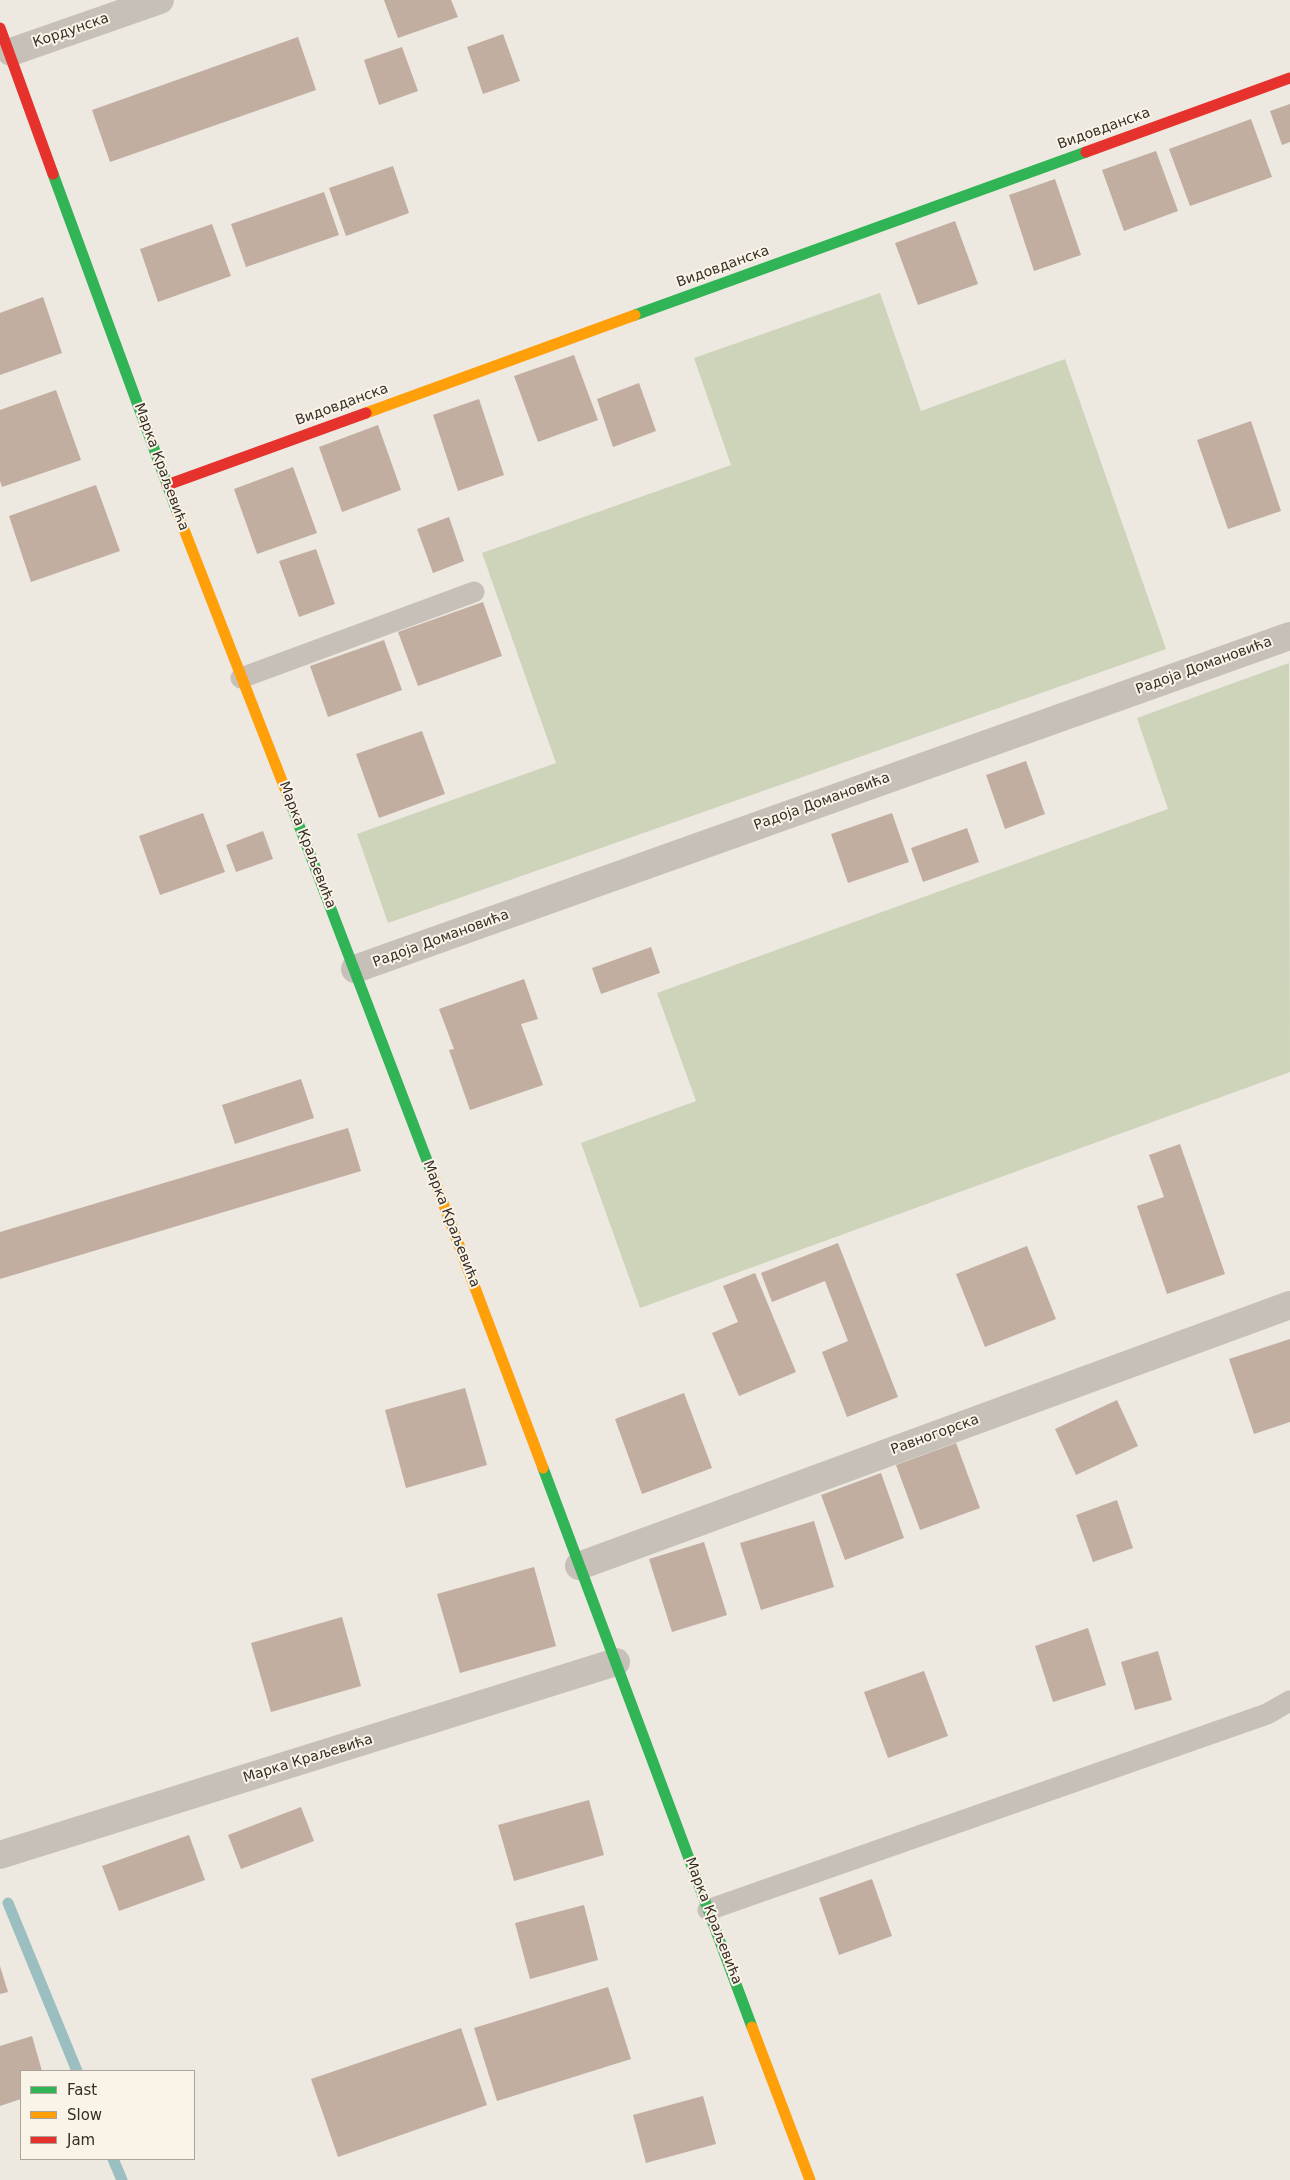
<!DOCTYPE html>
<meta charset="utf-8">
<style>
body{margin:0}
#map{position:relative;width:1290px;height:2180px;overflow:hidden;background:#ede8e0;font-family:"DejaVu Sans",sans-serif}
canvas{display:block}
.legend{position:absolute;left:20px;top:2070px;width:175px;height:90px;box-sizing:border-box;background:#faf3e7;border:1px solid #aca49a;margin:0;padding:6px 9px;list-style:none;font-size:15px;color:#372d27}
.legend li{display:flex;align-items:center;gap:10px;height:25px}
.legend b{width:25px;border:1px solid #aca49a}
</style>
<div id="map">
<canvas width="1290" height="2180"></canvas>
<ul class="legend">
<li><b style="height:6px;background:#30b455"></b>Fast</li>
<li><b style="height:6px;background:#ff9f0a"></b>Slow</li>
<li><b style="height:6px;background:#e5322d"></b>Jam</li>
</ul>
</div>
<script>
const ctx = document.querySelector('canvas').getContext('2d');
ctx.lineJoin = 'round';
function paint(path, color) { ctx.fillStyle = color; ctx.fill(path, 'evenodd'); }
const poly = rows => new Path2D(rows.map(r => 'M' + r).join(''));
function strokePath(path, color, width, dash) { ctx.strokeStyle = color; ctx.lineWidth = width; ctx.lineCap = dash ? 'butt' : 'round'; ctx.setLineDash(dash || []); ctx.stroke(path); }
function drawText(font, color, halo, rows, align = 'center') {
  ctx.font = font + ' "DejaVu Sans",sans-serif'; ctx.lineWidth = 4; ctx.setLineDash([]); ctx.textBaseline = 'middle'; ctx.strokeStyle = halo; ctx.fillStyle = color; for (const [text, x, y, turn = 0] of rows) {
    ctx.save(); ctx.translate(x, y); ctx.rotate((+turn || 0) * Math.PI / 180); ctx.textAlign = isNaN(turn) ? turn : align; if (halo) ctx.strokeText(text, 0, 0); ctx.fillText(text, 0, 0); ctx.restore();
  }
}
paint(poly([
 [880,293,921,411,1065,359,1166,649,388,923,357,834,556,763,482,553,731,465,694,358],
 [1289,663,1290,1072,640,1308,581,1143,696,1101,657,993,1168,809,1137,718]
]), '#cdd4ba');
strokePath(poly([
 [8,1903,77,2071],
 [113,2159,122,2180]
]), '#9bbec0', 11);
paint(poly([
 [384,0,451,0,458,17,398,38],
 [503,34,520,81,483,94,467,47],
 [298,37,316,90,110,162,92,110],
 [402,47,418,91,379,105,364,60],
 [1290,104,1290,142,1282,145,1270,111],
 [1251,119,1272,177,1190,206,1169,149],
 [1156,151,1178,211,1124,231,1102,170],
 [393,166,409,213,346,236,329,188],
 [1055,179,1081,255,1034,271,1009,195],
 [324,192,339,235,246,267,231,224],
 [955,221,978,284,918,305,895,243],
 [212,224,231,276,158,302,140,249],
 [43,297,62,353,0,375,0,313],
 [574,355,598,420,538,442,514,376],
 [639,383,656,431,613,447,597,399],
 [56,390,81,460,2,487,0,481,0,410],
 [479,399,504,475,458,491,433,415],
 [1251,421,1281,511,1228,529,1197,440],
 [378,425,401,490,342,512,319,447],
 [293,467,317,533,257,554,234,489],
 [96,485,120,551,31,582,9,516],
 [449,517,464,561,433,573,417,529],
 [316,549,335,604,299,617,279,561],
 [483,602,502,656,418,686,398,632],
 [384,640,402,690,328,717,310,666],
 [422,731,445,794,379,818,356,754],
 [1026,761,1045,814,1005,829,986,775],
 [203,813,225,872,160,895,139,836],
 [892,813,909,862,848,883,831,834],
 [967,828,979,862,923,882,911,848],
 [263,831,273,859,236,872,226,845],
 [651,947,660,973,601,994,592,968],
 [524,979,538,1019,521,1024,543,1085,470,1110,449,1050,454,1049,439,1009],
 [301,1079,314,1118,235,1144,222,1105],
 [348,1128,361,1171,0,1279,0,1232],
 [1180,1144,1225,1274,1167,1294,1137,1206,1164,1197,1149,1155],
 [838,1243,898,1397,847,1417,822,1352,848,1341,825,1281,772,1302,761,1273],
 [1027,1246,1056,1319,985,1347,956,1274],
 [755,1273,796,1372,739,1396,712,1333,738,1322,723,1286],
 [1290,1339,1290,1422,1254,1434,1229,1359],
 [465,1388,487,1465,406,1488,385,1410],
 [684,1393,712,1468,642,1494,615,1419],
 [1117,1400,1138,1446,1076,1475,1055,1429],
 [956,1443,980,1508,920,1530,896,1465],
 [881,1473,904,1538,845,1560,821,1495],
 [1117,1500,1133,1548,1093,1562,1076,1515],
 [814,1521,834,1587,761,1610,740,1543],
 [704,1542,727,1615,672,1632,649,1559],
 [534,1567,556,1646,460,1673,437,1594],
 [342,1617,361,1686,271,1712,251,1643],
 [1088,1628,1106,1685,1053,1702,1035,1646],
 [1158,1651,1172,1700,1135,1710,1121,1662],
 [924,1671,948,1736,888,1758,864,1692],
 [589,1800,604,1855,514,1881,498,1825],
 [301,1807,314,1841,241,1869,228,1835],
 [189,1835,205,1880,119,1911,102,1866],
 [872,1879,892,1936,839,1955,819,1898],
 [584,1905,598,1960,530,1979,515,1923],
 [0,1966,8,1992,0,1994],
 [608,1987,631,2059,497,2101,474,2028],
 [461,2028,487,2105,338,2157,311,2079],
 [32,2036,42,2071,21,2071,21,2099,0,2106,0,2046],
 [703,2096,716,2144,646,2163,633,2115]
]), '#c2ada1');
strokePath(poly([
 [241,678,474,592],
 [708,1910,1267,1714,1290,1701]
]), '#c7c0b9', 21);
strokePath(poly([
 [11,52,160,0],
 [355,969,1290,636],
 [579,1566,1290,1305],
 [0,1855,616,1662]
]), '#c7c0b9', 28);
strokePath(poly([
 [53,174,178,514],
 [635,315,1086,152],
 [289,799,431,1171],
 [543,1468,752,2027]
]), '#30b455', 11);
strokePath(poly([
 [366,413,635,315],
 [178,514,289,799],
 [431,1171,543,1468],
 [752,2027,810,2180]
]), '#ff9f0a', 11);
strokePath(poly([
 [0,28,53,174],
 [1086,152,1290,78],
 [167,485,366,413]
]), '#e5322d', 11);
drawText('14px', '#372d27', '#faf3e7', [
 ["Кордунска",71,31,-19],
 ["Видовданска",1104,129,-20],
 ["Видовданска",723,267,-20],
 ["Видовданска",342,405,-20],
 ["Марка Краљевића",161,467,70],
 ["Радоја Домановића",1204,666,-20],
 ["Радоја Домановића",822,802,-20],
 ["Марка Краљевића",307,845,69],
 ["Радоја Домановића",441,939,-20],
 ["Марка Краљевића",451,1224,69],
 ["Равногорска",935,1435,-20],
 ["Марка Краљевића",308,1759,-17],
 ["Марка Краљевића",713,1921,69]
]);
</script>
